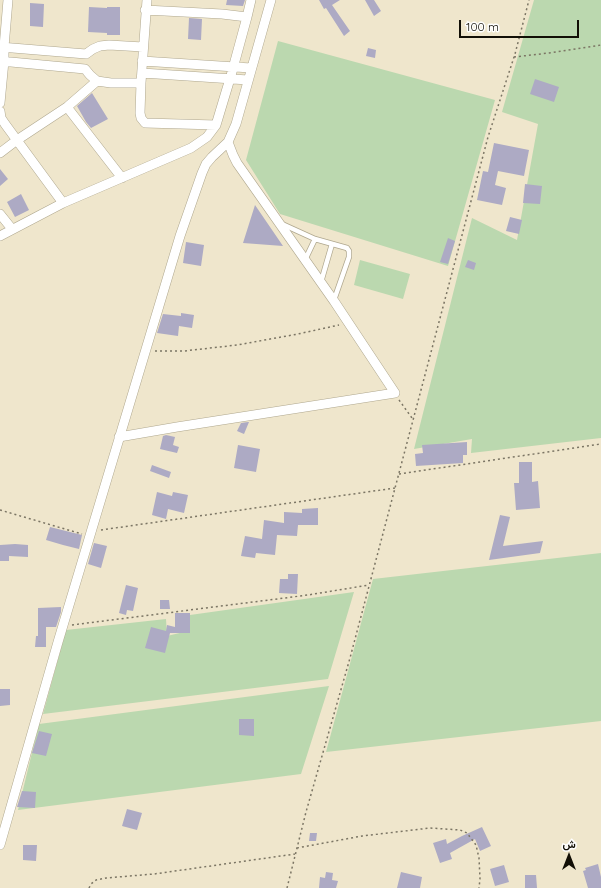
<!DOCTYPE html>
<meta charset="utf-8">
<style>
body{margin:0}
#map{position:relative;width:601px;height:888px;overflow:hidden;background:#efe6cc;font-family:Quicksand,Vazirmatn,sans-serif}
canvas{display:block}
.north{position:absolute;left:549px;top:836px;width:40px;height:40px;-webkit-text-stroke:3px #fff;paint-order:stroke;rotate:0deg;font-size:11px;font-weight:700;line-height:16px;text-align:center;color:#120f06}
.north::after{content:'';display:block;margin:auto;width:14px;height:18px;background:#120f06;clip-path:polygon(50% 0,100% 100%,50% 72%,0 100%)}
.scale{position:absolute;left:459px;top:20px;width:120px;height:18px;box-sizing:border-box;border:2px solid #120f06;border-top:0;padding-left:5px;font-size:12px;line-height:14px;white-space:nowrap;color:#120f06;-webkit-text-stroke:3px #fff;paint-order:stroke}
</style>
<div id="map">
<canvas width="601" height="888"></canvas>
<div class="north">ش</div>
<div class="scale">100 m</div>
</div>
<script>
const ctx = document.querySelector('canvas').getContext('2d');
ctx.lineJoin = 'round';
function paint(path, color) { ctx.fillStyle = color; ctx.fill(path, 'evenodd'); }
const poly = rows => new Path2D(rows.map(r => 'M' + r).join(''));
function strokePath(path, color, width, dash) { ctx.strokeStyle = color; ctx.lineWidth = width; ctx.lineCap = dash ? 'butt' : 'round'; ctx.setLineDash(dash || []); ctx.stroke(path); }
paint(poly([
 [534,0,601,0,601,438,471,453,472,439,414,449,472,218,517,240,538,124,502,112],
 [278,41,495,100,448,266,280,214,246,160],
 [360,260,410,274,403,299,354,285],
 [601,553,601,721,326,752,373,579],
 [354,592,328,679,43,714,66,630,166,619,167,636,188,631,190,615],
 [329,686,301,774,18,810,39,724]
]), '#bbd8af');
paint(poly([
 [227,0,245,0,243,6,226,5],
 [319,0,340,0,332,5,350,31,344,36,326,8,324,9],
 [365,0,374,0,381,11,374,16],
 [30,3,44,4,43,27,30,26],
 [89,7,107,8,107,7,120,7,120,35,107,35,107,33,88,32],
 [189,18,202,19,201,40,188,39],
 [368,48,376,50,375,58,366,56],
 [535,79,559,87,554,102,530,94],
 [92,93,108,119,91,128,86,122,77,106],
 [494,143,529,150,524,176,498,171,495,185,506,188,502,205,477,200,483,171,488,172],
 [0,169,8,179,0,186],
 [525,184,542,186,540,204,523,203],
 [21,194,29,210,15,217,7,202],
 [255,205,283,246,243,243],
 [510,217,522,220,519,234,506,231],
 [448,238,455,241,448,264,440,262],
 [186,242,204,245,201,266,183,263],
 [468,260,476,263,474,270,465,267],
 [181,313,194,315,192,328,179,326,178,336,157,333,163,314,181,316],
 [248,422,249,422,244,434,237,431,241,423],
 [166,435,175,437,173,445,179,447,177,453,160,449,163,436],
 [467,442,467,455,463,455,463,463,416,466,415,454,423,453,422,445],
 [238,445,260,449,256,472,234,468],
 [519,462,532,462,532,482,538,481,540,508,516,510,514,483,519,483],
 [152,465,171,472,169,478,150,471],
 [157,492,172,496,173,492,188,495,184,513,168,509,166,519,152,515],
 [318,508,318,525,298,525,297,536,277,535,275,555,256,553,255,558,241,556,245,536,262,539,264,520,284,523,284,512,302,513,302,509],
 [500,515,510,517,503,546,543,541,540,553,489,560],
 [50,527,82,535,79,549,63,545,46,540],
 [94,543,107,546,101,568,88,564],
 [15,544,28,545,28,557,9,556,9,561,0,561,0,545],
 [288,574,298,574,297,594,279,593,280,579,288,579],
 [126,585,138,588,133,611,127,610,126,615,119,613],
 [160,600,169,600,170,609,160,609],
 [61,607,61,612,56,627,46,627,46,647,35,647,36,636,38,636,38,608],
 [175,613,190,613,190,633,170,633,165,653,145,648,151,627,166,631,167,625,175,627],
 [0,689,10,689,10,705,0,706],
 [239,719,254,719,254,736,239,735],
 [39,731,52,734,46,756,32,753],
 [22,791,36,792,35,808,17,807],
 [127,809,142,813,137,830,122,826],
 [482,827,491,846,480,851,475,839,450,853,452,859,440,863,433,843,446,839,447,844,462,836],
 [310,833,317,833,316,841,309,841],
 [23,845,37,845,36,861,23,860],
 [598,864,601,877,601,888,588,888,583,871,586,870,585,868],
 [504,865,509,882,495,886,490,869],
 [326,872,333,873,332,880,338,881,336,888,319,888,320,877,325,878],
 [401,872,422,877,420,888,397,888],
 [525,875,536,875,537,888,525,888]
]), '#adaac4');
const service = poly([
 [282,224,315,239,347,248,349,251,349,257,334,300],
 [305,260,315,239],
 [321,282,332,244]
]);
const minor = poly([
 [147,0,141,83,140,113,141,118,145,123,216,125],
 [247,17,251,0],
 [0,47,86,54,93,49,100,46,109,45,143,47],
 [0,61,85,69,90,75,97,81,111,83,141,83],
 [142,61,251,68],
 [142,73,248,80],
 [0,103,4,61,4,47,8,0],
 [67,107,122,178],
 [0,111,1,118,5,124,63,203],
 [0,153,17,140,67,107,97,81],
 [0,214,12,229],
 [0,236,63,203,191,148,207,137,216,125,232,72,247,17,222,14,145,10],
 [119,437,177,427,395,393,334,301,237,163,233,155,228,142],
 [0,845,58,642,180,236,202,173,206,164,212,157,228,142,236,124,271,0]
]);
strokePath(service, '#afa78e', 6);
strokePath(minor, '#afa78e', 10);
strokePath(poly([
 [514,57,549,53,601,45],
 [155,351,184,351,237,345,298,334,339,325],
 [399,400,412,418],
 [399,474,601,444],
 [0,510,82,534],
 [101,530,395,488],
 [72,625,308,595,369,585],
 [297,848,362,836,430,828,460,830,467,833,476,845,479,858,480,879,479,888],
 [89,888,91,884,96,880,106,878,154,874,295,854],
 [287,888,306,812,350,658,488,137,515,54,529,0]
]), '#7b7564', 1.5, [2, 3]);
strokePath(service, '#fff', 4.5);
strokePath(minor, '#fff', 9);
</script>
